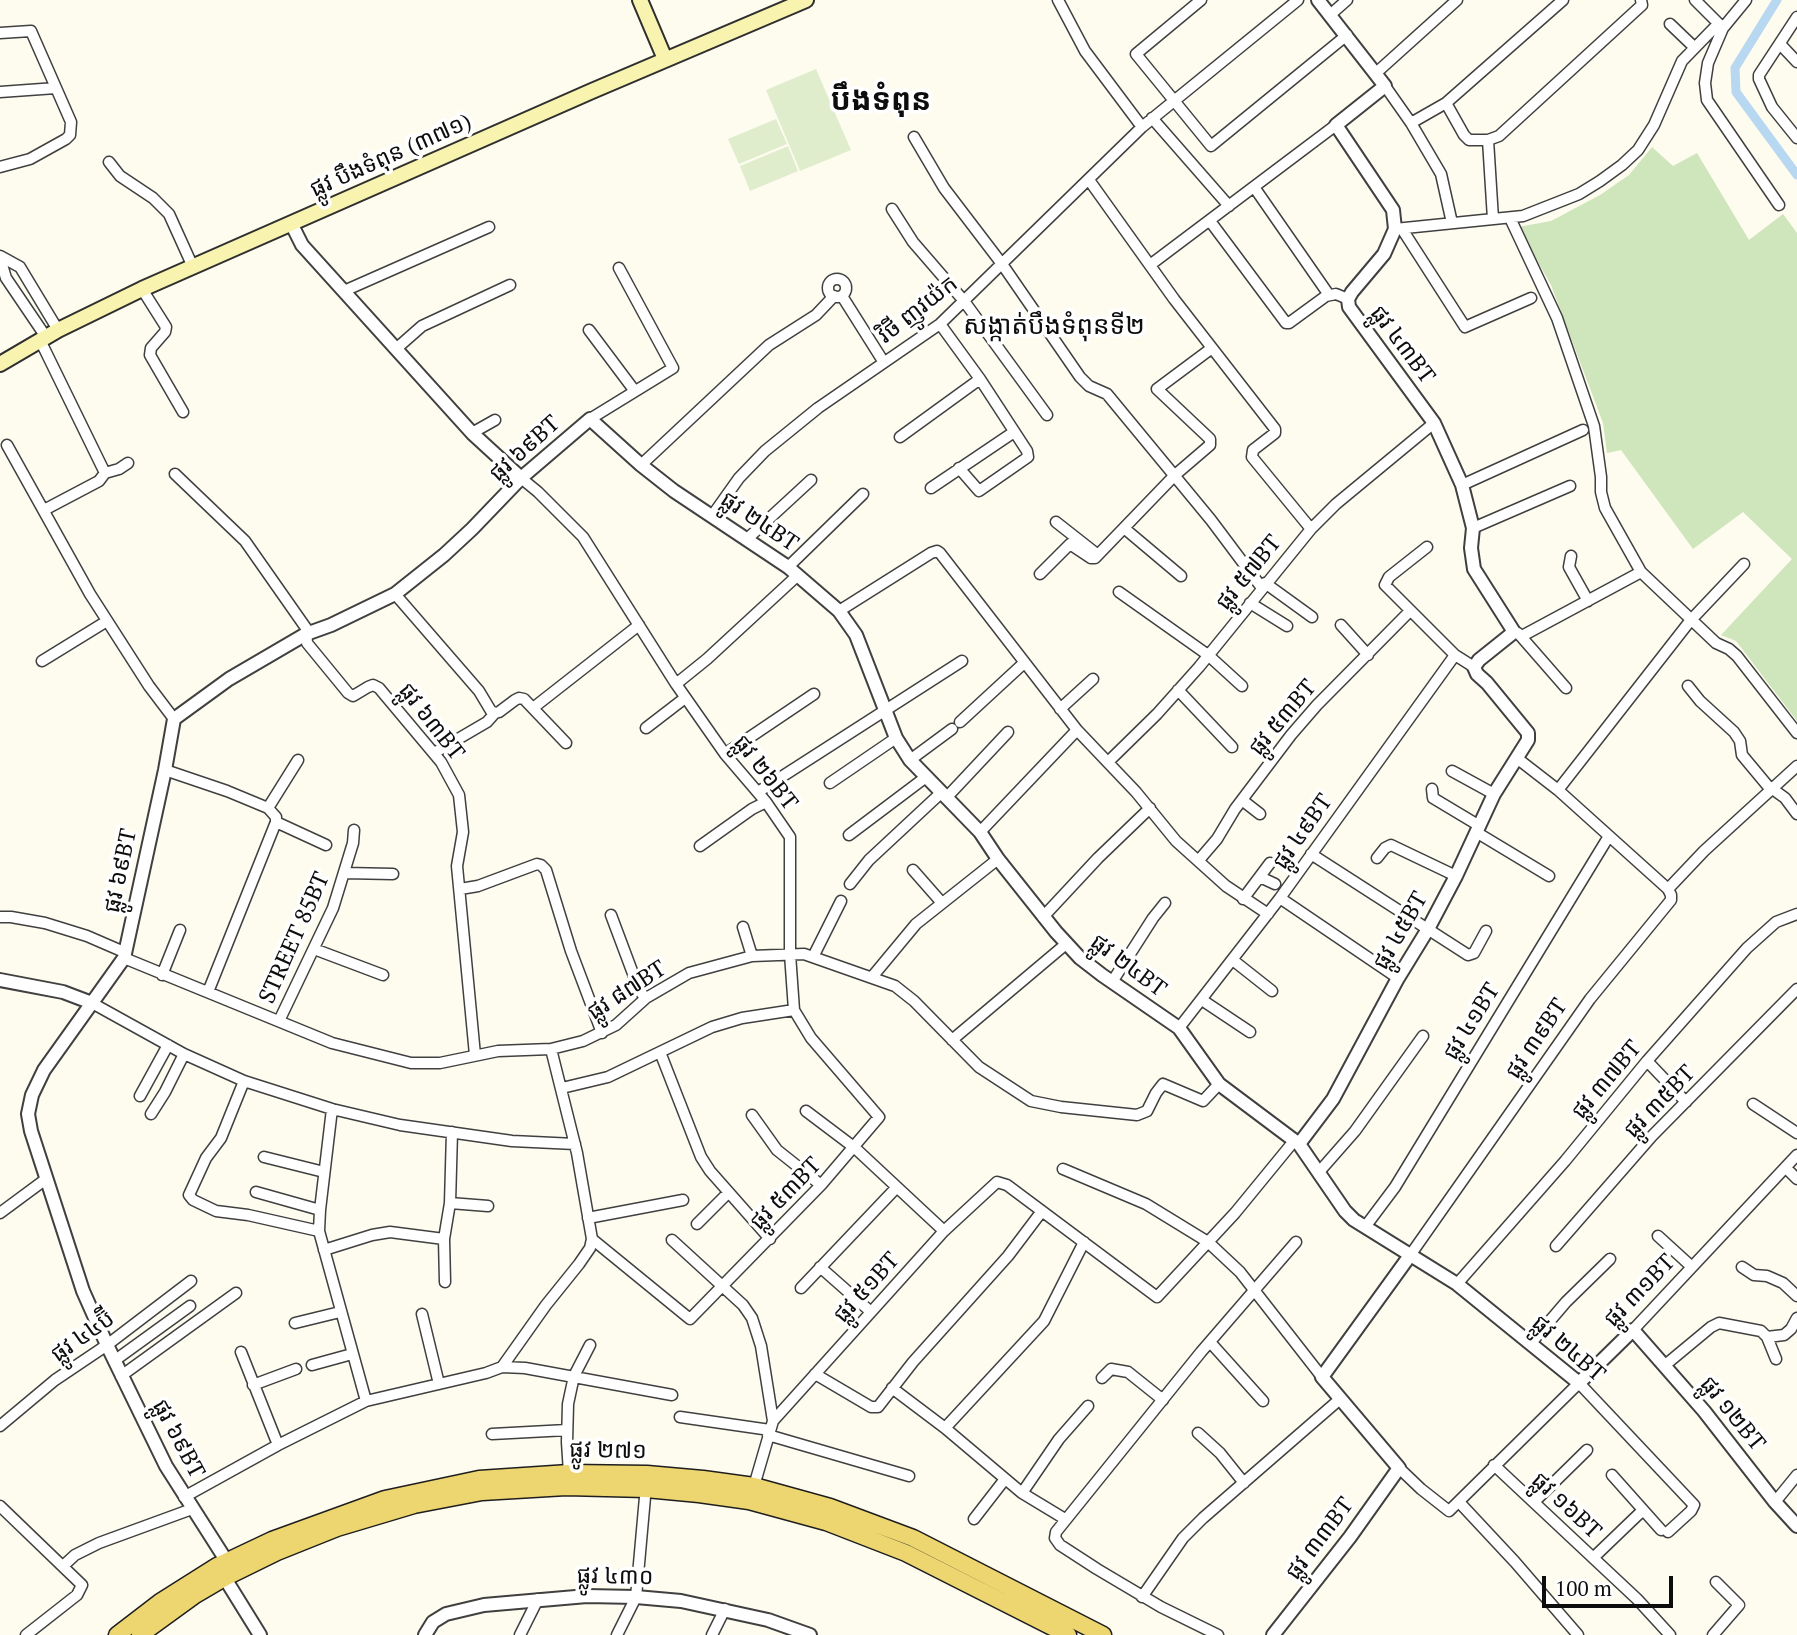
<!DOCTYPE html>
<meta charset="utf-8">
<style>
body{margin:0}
#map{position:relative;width:1797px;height:1635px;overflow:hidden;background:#fefcef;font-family:"PT Serif",serif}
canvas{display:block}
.scale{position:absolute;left:1542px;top:1576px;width:131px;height:32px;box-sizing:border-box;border:4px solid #0d0d0d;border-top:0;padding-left:9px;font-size:21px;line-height:24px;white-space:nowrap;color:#0d0d0d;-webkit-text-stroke:5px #fff;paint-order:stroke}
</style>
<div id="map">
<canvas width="1797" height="1635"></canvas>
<div class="scale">100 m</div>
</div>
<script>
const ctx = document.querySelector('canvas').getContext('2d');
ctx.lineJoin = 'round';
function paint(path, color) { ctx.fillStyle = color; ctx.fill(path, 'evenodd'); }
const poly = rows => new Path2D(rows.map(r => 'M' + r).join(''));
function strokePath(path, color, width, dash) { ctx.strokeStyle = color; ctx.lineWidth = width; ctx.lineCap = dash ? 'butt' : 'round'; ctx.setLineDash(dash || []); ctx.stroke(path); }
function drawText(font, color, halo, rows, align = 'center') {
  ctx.font = font + ' "PT Serif","Noto Sans Khmer",serif'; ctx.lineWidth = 7; ctx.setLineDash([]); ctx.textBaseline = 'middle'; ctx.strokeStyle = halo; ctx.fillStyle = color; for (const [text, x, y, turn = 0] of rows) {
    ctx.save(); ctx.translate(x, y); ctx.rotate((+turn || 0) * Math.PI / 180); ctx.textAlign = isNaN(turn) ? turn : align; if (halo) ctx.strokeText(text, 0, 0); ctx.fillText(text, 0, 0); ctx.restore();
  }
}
paint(poly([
 [1652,147,1673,166,1697,153,1749,240,1783,214,1797,233,1797,721,1736,641,1721,635,1792,559,1743,512,1693,549,1621,450,1607,453,1603,423,1551,285,1518,227,1551,221,1600,195,1629,175]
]), '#cfe5bb');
paint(poly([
 [816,69,851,150,800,171,766,90],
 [776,119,787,144,739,164,728,139],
 [788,146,798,171,750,191,740,166]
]), '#e0edcd');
strokePath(poly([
 [1777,0,1735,68,1736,92,1797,175]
]), '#b8d8f1', 9);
const minor = poly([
 [1058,0,1085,51,1142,127],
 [1201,0,1136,54,1211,146,1347,35],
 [1695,0,1723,28,1708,63,1705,83,1707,100,1779,205],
 [1330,15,1347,0],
 [1797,17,1759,75,1759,79,1772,107,1797,138],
 [1670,24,1694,47],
 [1723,28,1746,0],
 [0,33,31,31,71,122,70,135,66,139,30,159,0,167],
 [1780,44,1797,62],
 [1376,73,1457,0],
 [1385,86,1411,123,1441,174,1452,223],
 [0,92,56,88],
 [1446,103,1464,135,1469,140,1488,140,1499,136,1642,5,1641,0],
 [1152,118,1229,206],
 [1411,123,1446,103,1563,0],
 [914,137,944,188,1002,264,1080,377,1089,386,1107,394,1211,520,1262,588],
 [1488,140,1493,219],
 [109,162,120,176,153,198,169,214,193,267],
 [1089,180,1174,299,1275,429,1275,433,1253,450,1252,457,1311,529],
 [1254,187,1329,295],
 [892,209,913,242,964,301,1047,415],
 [1510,218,1557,318,1594,426,1601,477,1601,492,1605,508,1641,572,1716,643,1729,649,1737,656,1797,733],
 [1210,221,1286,323,1289,323,1326,296,1336,294,1348,299],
 [1395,229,1523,216,1579,194,1600,181,1622,165,1638,150,1654,125,1682,61,1718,24],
 [1402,229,1465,327,1531,298],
 [0,256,20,267,58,330],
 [0,258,6,278,46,337],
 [1150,265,1336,125],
 '828 288a9 9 0 1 1 18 0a9 9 0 1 1-18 0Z',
 [142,289,166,327,165,332,151,348,150,355,183,412],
 [344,291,489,227],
 [842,296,883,361],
 [940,324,980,379,1027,451,1028,457,979,491,959,468],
 [589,330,634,390],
 [40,340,105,473],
 [397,348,422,326,510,285],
 [590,419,673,368,619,268],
 [472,433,495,420],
 [900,437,980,379],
 [7,445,90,594,149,686,174,719],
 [641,465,769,345,816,315,834,296],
 [175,474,245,541,306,628,307,643,348,693,353,696,368,687,373,685,379,688,441,762,459,795,463,832,457,866,475,1055],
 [521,478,538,492,583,537,676,684,725,754,766,802,790,837,790,954,794,1010,811,1038,879,1117,821,1185,690,1319,592,1239],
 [1462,485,1583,430],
 [931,488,1014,432],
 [44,510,99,481,105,473,119,469,128,463],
 [712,516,739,478,765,451,818,408,940,324,1142,127,1298,0],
 [1056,522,1098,555],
 [1124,528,1181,576],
 [1473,528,1570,486],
 [747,539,811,480],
 [1427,547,1389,577,1385,585,1455,655,1474,667],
 [1571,556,1569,567,1588,601],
 [788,567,863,494],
 [1040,574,1070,544,1091,558,1095,558,1175,475,1210,445,1210,439,1157,389,1212,348],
 [1265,583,1312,617],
 [1119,592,1208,655,1242,686],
 [395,594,479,691,491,711,495,713,499,712,515,700,519,698,524,699,566,743],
 [1250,603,1287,626],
 [839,611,931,553,937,551,940,553,1077,730,1136,792,1176,841,1226,886,1268,914],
 [1341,625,1368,655],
 [1518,633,1566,688],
 [1522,636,1641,572],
 [42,661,107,621],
 [676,684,707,659,798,575],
 [1688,686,1700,701,1734,732,1740,741,1742,755,1767,785,1785,798,1797,814],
 [1178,690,1232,747],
 [533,708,639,625],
 [1060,709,1093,679],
 [960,722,1024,663],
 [646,728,685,698],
 [434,753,487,722,495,713],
 [725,754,814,694],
 [910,760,952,729],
 [1108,762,1157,714,1199,667,1311,529,1336,504,1434,423],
 [165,770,227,791,268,808,276,817,276,822,208,992],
 [1452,771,1494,794],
 [830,783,896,738],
 [1432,789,1433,798,1478,825],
 [1558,790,1690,621,1744,564],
 [758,792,962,661],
 [947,797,1008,732],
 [1242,800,1260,814],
 [268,808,298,760],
 [276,822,326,845],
 [980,832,1077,730],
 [1476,832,1549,876],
 [849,835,926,777],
 [700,846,752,809,766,802],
 [1311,854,1468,955,1474,953,1486,931],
 [1377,858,1385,848,1391,845,1456,876],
 [1199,860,1217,839,1235,809,1291,735,1317,705,1410,611],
 [913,870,942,903],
 [345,873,393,874],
 [1260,877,1275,884],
 [850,884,869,860,942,792],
 [460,889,478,886,537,864,541,865,546,870,571,951,602,1033],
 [1668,889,1704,851,1797,766],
 [1280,898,1398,978],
 [1243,899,1270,863],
 [611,915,635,979,642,994,646,998],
 [0,917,11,917,45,923,87,936,124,952],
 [1043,917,1098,858,1150,808],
 [743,927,752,956],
 [314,949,383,975],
 [813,957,841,901],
 [124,958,332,1043,411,1063,440,1063,498,1051,551,1049,583,1041,616,1025,646,998,689,973,752,956,804,954,895,986,914,1001,979,1067,1031,1101,1061,1107,1137,1115,1147,1111,1156,1093,1163,1084,1203,1101,1219,1084],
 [1234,961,1272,991],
 [162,975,180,930],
 [872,977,916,924,998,859],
 [1112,982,1153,918,1165,903],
 [1202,1000,1250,1032],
 [92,1003,184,1054,244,1081,332,1109,400,1125,512,1141,575,1144],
 [279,1021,333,908,353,843,354,830],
 [1179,1028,1280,898,1455,655],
 [952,1040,1066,944],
 [660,1052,701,1157,710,1171,770,1239],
 [1647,1061,1686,1102],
 [244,1081,221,1138,206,1158,189,1195,193,1200,216,1211,248,1215,319,1231],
 [562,1088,608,1077,712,1027,742,1018,794,1010],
 [140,1096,168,1045],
 [1753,1104,1797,1133],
 [332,1109,320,1210,319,1231,366,1401],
 [806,1111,855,1148,944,1231],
 [151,1114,165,1092,184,1054],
 [752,1115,777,1150,821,1185],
 [264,1157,324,1172],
 [1786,1168,1797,1179],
 [1063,1169,1146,1204,1208,1242,1240,1272,1322,1377],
 [1319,1172,1355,1131,1423,1036],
 [256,1192,320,1210],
 [450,1203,488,1206],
 [0,1213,46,1179],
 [588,1218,683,1200],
 [697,1224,728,1193],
 [1365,1227,1395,1187,1609,836],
 [1658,1236,1692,1267],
 [672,1240,743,1305,752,1318,761,1346,773,1421,754,1486],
 [1556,1246,1652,1136,1797,989],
 [324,1250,372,1235,390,1232,444,1239],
 [1411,1254,1590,999,1671,900,1671,895,1668,889,1558,790,1518,759],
 [820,1267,871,1312],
 [1742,1267,1754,1275,1767,1276,1783,1283,1797,1296],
 [445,1282,444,1239,450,1203,452,1132],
 [1457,1284,1565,1161,1647,1061,1747,948,1776,922,1797,914],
 [801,1288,897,1187],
 [422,1314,439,1384],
 [295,1323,340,1312],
 [1633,1330,1797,1155],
 [1767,1337,1784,1335,1791,1329,1797,1318],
 [1210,1342,1263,1401],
 [1531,1343,1566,1302,1610,1259],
 [241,1352,278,1445],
 [114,1361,190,1306],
 [312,1365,352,1354],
 [1664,1366,1711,1327,1719,1323,1761,1331,1767,1337,1776,1359],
 [502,1367,546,1305,579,1264,590,1248,592,1239,577,1153,551,1049],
 [815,1374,871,1407,878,1407,913,1362,1008,1256,1042,1211],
 [121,1376,236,1293],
 [1102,1378,1111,1369,1128,1372,1163,1400],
 [253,1385,296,1369],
 [892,1388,945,1428,1022,1493,1065,1519],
 [680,1417,770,1430],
 [773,1421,944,1231,997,1182,1007,1185,1157,1297,1235,1213,1294,1141],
 [0,1426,55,1380,107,1345,191,1281],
 [945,1428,1044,1321,1084,1242],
 [1198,1433,1220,1453,1244,1483],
 [492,1434,567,1430],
 [768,1435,909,1476],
 [1494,1465,1637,1599,1670,1635],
 [1399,1468,1421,1489,1449,1511,1579,1383,1694,1505,1691,1511,1668,1532],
 [569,1473,567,1442,568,1404,574,1376,590,1345],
 [1612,1475,1661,1530],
 [1022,1493,1059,1439,1088,1406],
 [184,1497,278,1445,366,1401,486,1373,502,1367,525,1368,672,1395],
 [1459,1502,1515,1562,1578,1635],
 [1534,1502,1587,1450],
 [1775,1502,1797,1475],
 [0,1506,82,1585,77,1595,26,1635],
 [974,1519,1005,1479],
 [1593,1558,1643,1510],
 [63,1566,75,1555,99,1543,192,1509],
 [1142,1597,1183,1538,1203,1518,1340,1399],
 [520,1635,538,1599],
 [617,1635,636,1597,646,1486],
 [712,1635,725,1609],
 [1218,1635,1161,1607,1097,1569,1060,1545,1055,1538,1056,1532,1201,1352,1296,1242],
 [1713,1635,1739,1605,1716,1582]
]);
const tertiary = poly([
 [292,225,302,245,472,433,521,478],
 [0,980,63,992,92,1003],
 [1299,1144,1333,1099,1398,978,1428,929,1456,876,1494,794,1528,740,1528,733,1487,683,1477,674,1474,667,1479,660,1514,632,1474,569,1471,548,1473,528,1462,485,1434,423,1349,307,1348,299,1352,292,1384,254,1395,229,1393,210,1336,125,1385,86,1318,0],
 [231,1568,166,1466,107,1345,83,1291,31,1131,28,1114,32,1095,44,1070,124,958,165,770,174,719,229,679,306,634,331,625,395,594,444,555,472,529,521,478,590,419,641,465,674,491,788,567,839,611,856,635,896,738,910,760,980,832,998,859,1056,932,1080,958,1102,975,1179,1028,1219,1084,1299,1144,1345,1211,1354,1220,1457,1284,1579,1383,1633,1330,1704,1411,1775,1502,1797,1526],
 [221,1572,260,1635],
 [425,1635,433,1622,446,1614,484,1605,587,1596,636,1597,681,1601,768,1620,810,1635],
 [1273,1635,1350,1537,1399,1468,1322,1377,1411,1254]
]);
const secondary = poly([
 [640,0,665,59],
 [0,364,58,330,142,289,592,91,806,0]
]);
const primary = poly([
 [117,1635,160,1602,217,1566,272,1540,385,1499,479,1479,569,1473,647,1474,703,1479,754,1486,830,1507,913,1538,1103,1635],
 [140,1635,195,1595,224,1578,277,1552,337,1528,414,1505,482,1492,566,1487,646,1489,699,1494,749,1501,826,1522,906,1553,1068,1635]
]);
strokePath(minor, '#404040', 13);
strokePath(tertiary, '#404040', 16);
strokePath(secondary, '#2f2f2f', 18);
strokePath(primary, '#1e1e1e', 19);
strokePath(minor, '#fff', 10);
strokePath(tertiary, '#fff', 12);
strokePath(secondary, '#f8f4b0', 14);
strokePath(primary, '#edd570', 16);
drawText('23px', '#0d0d0d', '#fff', [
 ["ផ្លូវ បឹងទំពុន (៣៧១)",391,156,-24],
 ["វិថី ញូវយ៉ក",918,310,-38],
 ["ផ្លូវ ៤៣BT",1402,345,53],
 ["ផ្លូវ ៦៩BT",525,449,-42],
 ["ផ្លូវ ២៤BT",759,522,34],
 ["ផ្លូវ ៥៧BT",1249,573,-51],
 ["ផ្លូវ ៥៣BT",1283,718,-50],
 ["ផ្លូវ ៦៣BT",431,722,52],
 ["ផ្លូវ ២៦BT",765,773,52],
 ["ផ្លូវ ៤៩BT",1303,832,-55],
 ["ផ្លូវ ៦៩BT",121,871,-78],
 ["ផ្លូវ ៤៥BT",1401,931,-60],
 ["STREET 85BT",295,938,-66],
 ["ផ្លូវ ២៤BT",1128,966,37],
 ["ផ្លូវ ៨៧BT",627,991,-33],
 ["ផ្លូវ ៤១BT",1472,1022,-58],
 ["ផ្លូវ ៣៩BT",1537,1039,-56],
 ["ផ្លូវ ៣៧BT",1607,1080,-50],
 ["ផ្លូវ ៣៥BT",1660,1102,-46],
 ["ផ្លូវ ៥៣BT",786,1194,-46],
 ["ផ្លូវ ៥១BT",867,1288,-48],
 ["ផ្លូវ ៣១BT",1640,1291,-46],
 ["ផ្លូវ ៤៤ប៊ី",83,1337,-35],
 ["ផ្លូវ ២៤BT",1568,1349,41],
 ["ផ្លូវ ១២BT",1732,1414,51],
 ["ផ្លូវ ៦៩BT",178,1439,62],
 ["ផ្លូវ ២៧១",608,1451,1],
 ["ផ្លូវ ១៦BT",1566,1506,43],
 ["ផ្លូវ ៣៣BT",1320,1539,-53],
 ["ផ្លូវ ៤៣០",615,1577,1]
]);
drawText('26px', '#0d0d0d', '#fff', [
 ["សង្កាត់បឹងទំពុនទី២",1054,327]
]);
drawText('bold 30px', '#0d0d0d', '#fff', [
 ["បឹងទំពុន",881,101]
]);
</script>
